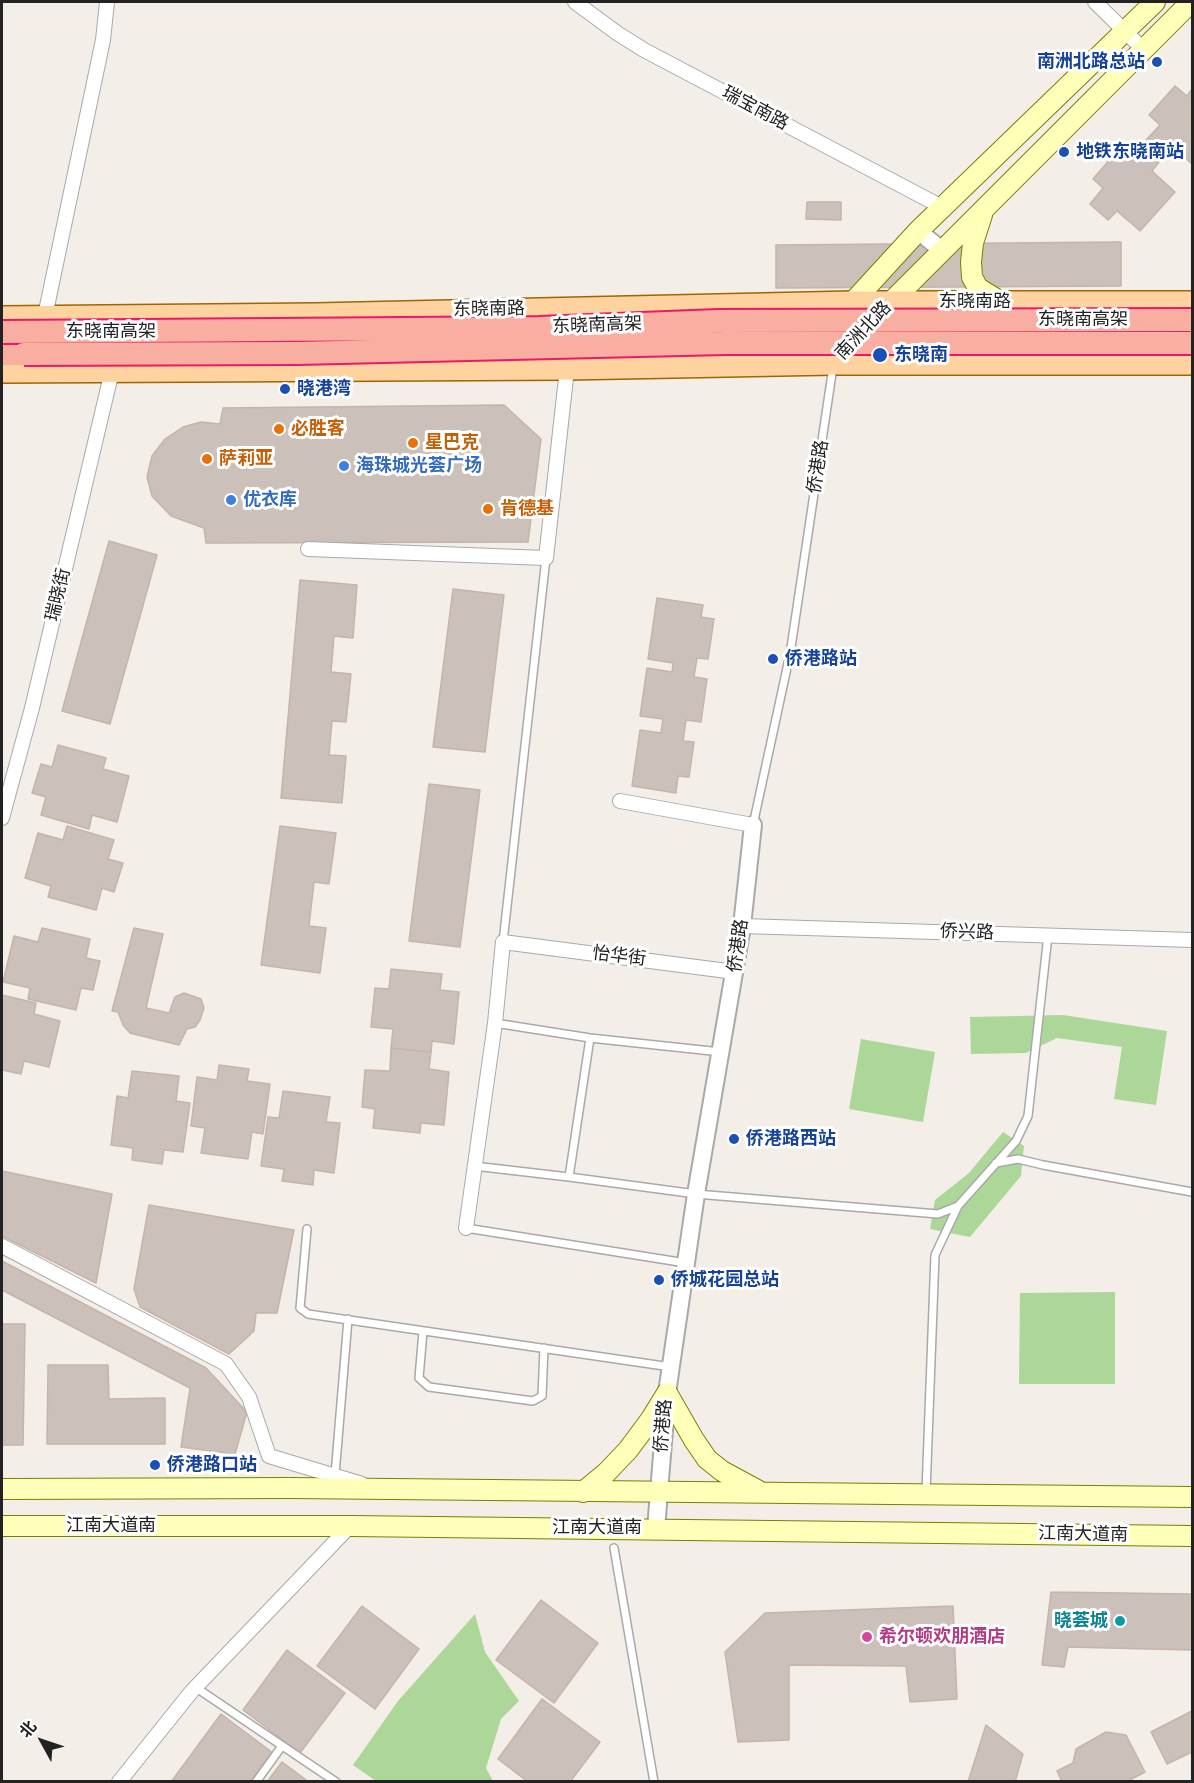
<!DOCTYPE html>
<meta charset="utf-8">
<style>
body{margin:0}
#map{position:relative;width:1194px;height:1783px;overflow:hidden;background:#f3eee8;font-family:Roboto,"Noto Sans SC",sans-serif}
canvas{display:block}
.frame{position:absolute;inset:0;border:3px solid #222;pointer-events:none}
.north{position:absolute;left:12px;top:1711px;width:60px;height:60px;-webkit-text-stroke:4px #fff;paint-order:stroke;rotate:310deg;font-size:16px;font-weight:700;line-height:24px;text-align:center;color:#222}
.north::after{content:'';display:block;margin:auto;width:21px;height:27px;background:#222;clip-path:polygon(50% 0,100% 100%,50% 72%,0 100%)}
</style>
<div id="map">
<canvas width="1194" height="1783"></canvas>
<div class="frame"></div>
<div class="north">北</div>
</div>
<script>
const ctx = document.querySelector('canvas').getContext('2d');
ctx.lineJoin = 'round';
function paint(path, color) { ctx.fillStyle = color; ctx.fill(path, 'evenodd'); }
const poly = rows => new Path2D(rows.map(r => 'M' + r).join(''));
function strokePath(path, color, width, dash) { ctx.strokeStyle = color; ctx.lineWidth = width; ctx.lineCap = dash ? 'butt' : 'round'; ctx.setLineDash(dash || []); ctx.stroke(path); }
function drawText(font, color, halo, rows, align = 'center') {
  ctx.font = font + ' Roboto,"Noto Sans SC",sans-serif'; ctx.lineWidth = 6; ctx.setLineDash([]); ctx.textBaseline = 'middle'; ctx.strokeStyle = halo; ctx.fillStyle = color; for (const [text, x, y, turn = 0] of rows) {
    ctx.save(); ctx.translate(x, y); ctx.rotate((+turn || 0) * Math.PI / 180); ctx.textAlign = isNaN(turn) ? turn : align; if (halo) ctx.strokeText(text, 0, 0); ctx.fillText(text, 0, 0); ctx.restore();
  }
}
paint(poly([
 [1063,1015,1167,1031,1156,1105,1114,1099,1122,1047,1057,1038,1026,1053,971,1054,970,1017],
 [861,1039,935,1052,923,1122,849,1109],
 [1003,1132,1024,1146,1021,1176,970,1237,930,1229,935,1200,969,1173],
 [1115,1292,1115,1384,1019,1384,1020,1293],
 [475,1614,485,1652,519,1701,501,1719,486,1768,493,1781,376,1781,353,1765,398,1701]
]), '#add699');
const building = poly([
 [1175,86,1187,96,1192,89,1192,164,1173,147,1165,156,1146,140,1160,125,1149,115,1175,86],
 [1146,142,1163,157,1152,171,1175,192,1140,231,1117,211,1108,220,1090,204,1103,188,1093,179,1119,149,1130,159,1146,142],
 [807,202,841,202,841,220,806,219,807,202],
 [1121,242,1121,286,776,288,776,245,1121,242],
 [504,405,541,439,528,542,206,543,204,528,171,516,152,496,147,477,152,456,165,439,183,427,201,422,220,424,223,408,504,405],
 [109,541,157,555,110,724,62,711,109,541],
 [300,580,357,585,353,638,334,636,331,672,351,674,346,722,332,721,329,755,346,756,342,803,281,798,300,580],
 [453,589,504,595,485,752,433,747,453,589],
 [657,598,703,605,701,617,714,619,708,659,697,658,694,677,707,679,701,722,686,720,683,741,694,742,689,777,678,776,676,793,632,786,640,730,661,733,663,719,640,716,647,668,672,672,673,663,648,659,657,598],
 [58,745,106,758,103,769,129,776,117,822,92,815,89,829,41,815,46,797,32,793,41,764,52,767,58,745],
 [429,784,480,790,460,947,409,941,429,784],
 [67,826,114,840,108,859,123,863,114,892,102,888,96,910,48,897,51,886,25,878,38,833,63,840,67,826],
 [280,826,336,833,329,884,314,882,309,926,326,928,320,973,261,965,280,826],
 [42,928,90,939,86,958,100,961,93,990,81,988,76,1010,28,999,30,988,3,982,14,936,38,942,42,928],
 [134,928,163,934,146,1008,169,1013,175,997,184,993,201,999,204,1008,200,1020,195,1027,187,1029,179,1045,130,1033,123,1025,118,1012,112,1011,134,928],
 [391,969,442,974,440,990,459,992,454,1044,432,1041,431,1052,391,1048,393,1029,371,1027,375,988,389,989,391,969],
 [2,995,36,1003,34,1014,60,1021,49,1067,24,1061,21,1074,2,1070,2,995],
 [391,1048,431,1052,429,1069,449,1072,444,1125,421,1123,420,1133,373,1128,375,1109,362,1107,365,1070,390,1071,391,1048],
 [219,1065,249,1069,247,1081,270,1084,263,1134,252,1132,248,1159,201,1153,205,1128,191,1126,197,1077,217,1080,219,1065],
 [132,1071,179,1076,176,1101,190,1103,183,1152,164,1150,162,1164,132,1160,133,1148,111,1145,117,1096,128,1098,132,1071],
 [283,1091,330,1097,326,1122,340,1123,334,1173,314,1170,313,1185,282,1181,284,1169,261,1166,268,1117,279,1118,283,1091],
 [2,1171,112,1194,96,1283,2,1236,2,1171],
 [149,1205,294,1230,277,1313,256,1313,254,1331,229,1354,140,1307,134,1289,149,1205],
 [2,1261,206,1368,247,1412,235,1454,181,1447,190,1388,2,1290,2,1261],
 [2,1324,25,1324,23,1445,2,1445,2,1324],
 [48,1365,108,1365,109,1399,165,1398,165,1444,47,1444,48,1365],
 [1051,1592,1192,1594,1192,1650,1068,1647,1064,1667,1042,1665,1051,1592],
 [541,1600,598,1643,554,1703,496,1660,541,1600],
 [362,1606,419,1649,375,1709,317,1666,362,1606],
 [953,1606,957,1699,910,1702,906,1666,789,1665,789,1740,738,1742,725,1652,765,1613,953,1606],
 [287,1650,345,1693,300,1753,243,1710,287,1650],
 [542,1699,600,1742,570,1782,528,1782,498,1759,542,1699],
 [1192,1711,1192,1752,1167,1764,1151,1732,1192,1711],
 [221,1714,273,1753,251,1782,171,1782,221,1714],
 [986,1725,1023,1754,1015,1782,968,1782,986,1725],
 [1106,1732,1126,1735,1145,1772,1126,1782,1062,1782,1057,1771,1073,1763,1076,1749,1106,1732],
 [282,1762,309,1782,267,1782,282,1762]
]);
paint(building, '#cbc1ba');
strokePath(building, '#c6b4a8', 1.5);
const service = poly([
 [753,825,790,654,833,367],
 [503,942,546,558],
 [495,1023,590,1038,721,1052],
 [996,1163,1018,1159,1043,1165,1192,1192],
 [474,1166,569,1177,696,1194,938,1214,958,1206,1016,1141,1028,1116,1048,935],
 [569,1177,590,1038],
 [466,1228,686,1263],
 [307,1229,300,1308,308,1314,671,1367],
 [423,1331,419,1378,429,1387,533,1401,542,1396,544,1348],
 [335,1475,348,1319],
 [926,1492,935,1255,958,1206],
 [614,1548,654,1782],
 [195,1687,336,1782],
 [256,1782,282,1746]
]);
const minor = poly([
 [575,2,617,33,644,50,942,207],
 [1095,2,1144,50],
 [45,316,103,40,107,2],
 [308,549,546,558,567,369],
 [620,801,753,825],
 [2,818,32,708,112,371],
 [742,926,1192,940],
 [466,1228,495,1023,503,942,735,972],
 [2,1246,226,1364,249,1397,269,1456,362,1484],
 [119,1782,192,1691,350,1526]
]);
const tertiary = poly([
 [918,231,943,251],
 [656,1529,667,1393,696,1194,742,926,753,825]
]);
const secondary = poly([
 [982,215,973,243,971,262,972,277,978,288,1001,302],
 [884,309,1191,2],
 [850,313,853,302,918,231,1155,2],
 [667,1393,694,1440,707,1459,722,1471,759,1491],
 [2,1489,291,1488,1192,1497],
 [583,1492,606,1473,628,1450,651,1419,667,1393],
 [2,1526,350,1526,1192,1536]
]);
const primary = poly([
 [2,317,316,314,853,302,1192,302],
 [2,372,567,369,833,364,1192,364]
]);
const trunk = poly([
 [2,354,24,354]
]);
strokePath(service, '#a9a9a9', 10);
strokePath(minor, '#a9a9a9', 16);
strokePath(tertiary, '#a9a9a9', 20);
strokePath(secondary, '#788100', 22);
strokePath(primary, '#9f6500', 24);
strokePath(trunk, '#ed1869', 26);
strokePath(service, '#fff', 7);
strokePath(minor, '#fff', 14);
strokePath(tertiary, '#fff', 16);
strokePath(secondary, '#feffb9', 20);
strokePath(primary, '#ffd3a0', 21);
strokePath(trunk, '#f8aea0', 22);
const trunkBridge = poly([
 [2,332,539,328,718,321,1192,320],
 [24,354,298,353,725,343,1192,343]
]);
strokePath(trunkBridge, '#ed1869', 26, []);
strokePath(trunkBridge, '#f8aea0', 22);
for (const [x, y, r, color] of [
 [1157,62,6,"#1a4fb4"],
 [1064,152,6,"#1a4fb4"],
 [880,355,8,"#1a4fb4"],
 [285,389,6,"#1a4fb4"],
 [279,429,6,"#e8710a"],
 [413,443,6,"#e8710a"],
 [207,459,6,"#e8710a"],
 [344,466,6,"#3f7fe0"],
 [231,500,6,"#3f7fe0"],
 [488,509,6,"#e8710a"],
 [773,659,6,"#1a4fb4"],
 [734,1139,6,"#1a4fb4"],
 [659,1280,6,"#1a4fb4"],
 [155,1465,6,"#1a4fb4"],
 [1120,1621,6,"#0f9aa8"],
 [867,1637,6,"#d1479c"]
]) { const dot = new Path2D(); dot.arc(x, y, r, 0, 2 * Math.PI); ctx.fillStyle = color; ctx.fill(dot); strokePath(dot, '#fff', 2); }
drawText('bold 18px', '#164399', '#fff', [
 ["南洲北路总站",1145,62,"right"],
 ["地铁东晓南站",1076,152],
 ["东晓南",894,355],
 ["晓港湾",297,389],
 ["侨港路站",785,659],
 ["侨港路西站",746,1139],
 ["侨城花园总站",671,1280],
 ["侨港路口站",167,1465]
], 'left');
drawText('18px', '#222', '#fff', [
 ["瑞宝南路",755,109,28],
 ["东晓南路",975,302],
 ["东晓南路",489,310,-1],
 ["东晓南高架",1083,320],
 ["东晓南高架",597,326,-2],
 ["南洲北路",864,331,-47],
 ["东晓南高架",111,332],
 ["侨港路",819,467,-81],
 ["瑞晓街",59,595,-77],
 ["侨兴路",967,933,2],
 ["侨港路",739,946,-82],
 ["怡华街",619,957,7],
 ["侨港路",664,1426,-85],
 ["江南大道南",111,1526],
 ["江南大道南",597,1528],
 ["江南大道南",1083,1535,1]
]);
drawText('bold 18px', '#c56008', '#fff', [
 ["必胜客",291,429],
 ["星巴克",425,443],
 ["萨莉亚",219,459],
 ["肯德基",500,509]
], 'left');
drawText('bold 18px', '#366cbe', '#fff', [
 ["海珠城光荟广场",356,466],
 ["优衣库",243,500]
], 'left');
drawText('bold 18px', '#0d838f', '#fff', [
 ["晓荟城",1108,1621]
], 'right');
drawText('bold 18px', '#b23c85', '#fff', [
 ["希尔顿欢朋酒店",879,1637]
], 'left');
</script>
